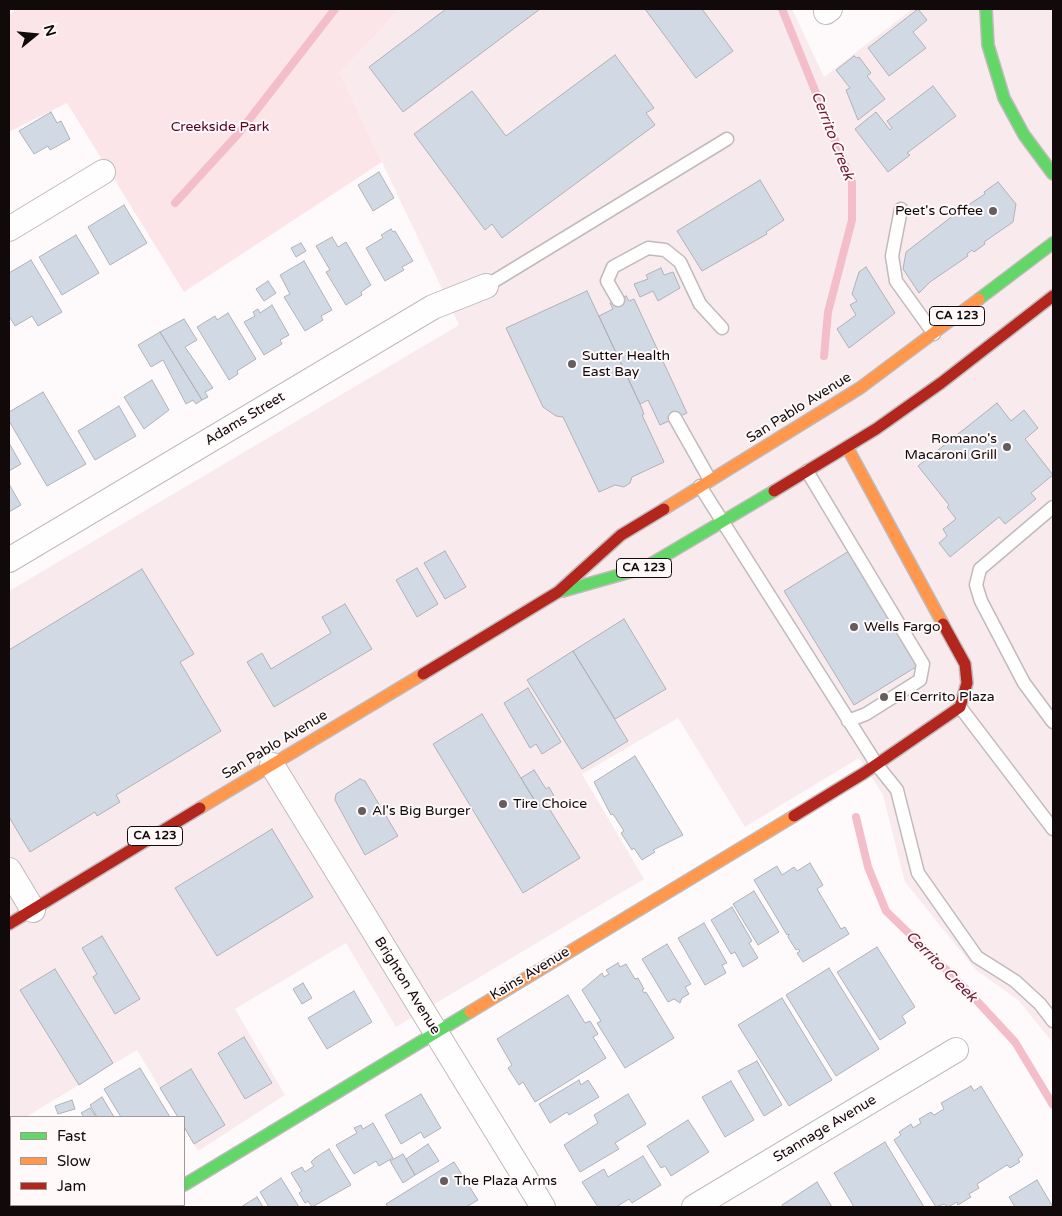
<!DOCTYPE html>
<style>
body{margin:0}
#map{position:relative;width:1062px;height:1216px;overflow:hidden;background:#fefafb;font-family:"Varela Round",sans-serif}
canvas{display:block}
.frame{position:absolute;inset:0;border:10px solid #12090a;pointer-events:none}
.legend{position:absolute;left:10px;top:1116px;width:175px;height:90px;box-sizing:border-box;background:#fff9fa;border:1px solid #a0999a;margin:0;padding:6px 9px;list-style:none;font-size:15px;color:#12090a}
.legend li{display:flex;align-items:center;gap:10px;height:25px}
.legend b{width:25px;border:1px solid #a0999a}
.north{position:absolute;left:10px;top:10px;width:50px;height:50px;-webkit-text-stroke:4px #fff9fa;paint-order:stroke;rotate:73deg;font-size:14px;font-weight:700;line-height:20px;text-align:center;color:#12090a}
.north::after{content:'';display:block;margin:auto;width:18px;height:22px;background:#12090a;clip-path:polygon(50% 0,100% 100%,50% 72%,0 100%)}
</style>
<div id="map">
<canvas width="1062" height="1216"></canvas>
<div class="frame"></div>
<ul class="legend">
<li><b style="height:6px;background:#63d668"></b>Fast</li>
<li><b style="height:6px;background:#ff974d"></b>Slow</li>
<li><b style="height:6px;background:#b3261e"></b>Jam</li>
</ul>
<div class="north">N</div>
</div>
<script>
const ctx = document.querySelector('canvas').getContext('2d');
ctx.lineJoin = 'round';
function paint(path, color) { ctx.fillStyle = color; ctx.fill(path, 'evenodd'); }
const poly = rows => new Path2D(rows.map(r => 'M' + r).join(''));
function strokePath(path, color, width, dash) { ctx.strokeStyle = color; ctx.lineWidth = width; ctx.lineCap = dash ? 'butt' : 'round'; ctx.setLineDash(dash || []); ctx.stroke(path); }
function drawText(font, color, halo, rows, align = 'center') {
  ctx.font = font + ' "Varela Round",sans-serif'; ctx.lineWidth = 4; ctx.setLineDash([]); ctx.textBaseline = 'middle'; ctx.strokeStyle = halo; ctx.fillStyle = color; for (const [text, x, y, turn = 0] of rows) {
    ctx.save(); ctx.translate(x, y); ctx.rotate((+turn || 0) * Math.PI / 180); ctx.textAlign = isNaN(turn) ? turn : align; if (halo) ctx.strokeText(text, 0, 0); ctx.fillText(text, 0, 0); ctx.restore();
  }
}
paint(poly([
 [400,9,792,9,824,77,912,9,1053,9,1053,1043,1018,1000,976,970,905,882,883,795,859,758,745,827,678,718,582,774,644,879,396,1027,346,943,235,1009,285,1095,198,1151,184,1128,184,1117,177,1117,137,1050,26,1117,11,1117,11,1127,9,1128,9,591,459,325,340,73]
]), '#f9ebed');
paint(poly([
 [15,9,400,9,340,73,382,162,184,292,67,103,9,132,9,16]
]), '#fbe5e9');
strokePath(poly([
 [782,9,852,182,852,220,828,312,824,356],
 [175,203,238,134,335,9],
 [856,817,868,867,886,911,965,988,1015,1042,1053,1105]
]), '#f3bec9', 8);
const building = poly([
 [446,9,540,9,403,112,369,67,446,9],
 [645,9,702,9,733,51,696,78,645,9],
 [918,9,927,20,913,32,926,48,889,76,868,48,918,9],
 [615,55,654,108,646,113,655,125,502,238,492,224,485,230,414,134,472,91,506,136,615,55],
 [854,56,857,58,859,57,871,73,867,76,885,99,858,120,846,90,850,88,836,70,854,56],
 [933,86,956,116,907,153,910,155,888,172,855,129,876,112,890,130,892,128,887,121,933,86],
 [51,112,57,123,61,121,70,139,50,150,48,146,34,154,19,131,51,112],
 [379,172,394,198,373,211,358,185,379,172],
 [760,180,784,220,766,232,767,234,702,271,677,231,760,180],
 [998,182,1016,204,1013,222,984,242,985,244,974,252,972,250,967,254,968,256,930,282,919,293,903,269,906,252,959,211,985,194,984,192,998,182],
 [124,205,147,243,110,265,88,227,124,205],
 [391,229,393,232,395,231,413,261,402,267,404,270,385,281,366,248,383,238,381,235,391,229],
 [76,235,99,273,62,295,39,257,76,235],
 [332,237,338,247,346,242,371,285,361,292,362,295,346,305,326,272,330,270,316,246,332,237],
 [301,243,306,251,296,257,291,248,301,243],
 [31,260,62,312,38,326,32,316,15,326,9,316,9,273,31,260],
 [304,261,332,310,321,316,323,320,305,331,284,297,290,294,280,275,304,261],
 [866,267,895,313,849,348,837,329,856,315,850,305,857,301,852,294,859,272,866,267],
 [661,268,664,275,673,272,680,288,658,301,653,291,640,297,634,284,648,279,646,275,661,268],
 [268,281,276,293,264,301,256,289,268,281],
 [587,291,640,404,644,414,642,415,664,462,632,477,630,483,624,487,615,485,599,492,563,417,556,416,543,407,506,328,587,291],
 [626,296,629,301,634,299,687,413,660,425,648,400,640,404,599,316,613,309,610,303,626,296],
 [272,305,289,335,280,340,282,344,264,355,244,322,255,316,253,312,258,309,260,313,272,305],
 [228,313,256,359,237,371,238,374,229,380,197,327,215,316,217,320,228,313],
 [184,319,197,340,185,347,213,388,205,392,208,397,202,400,160,332,184,319],
 [160,332,202,400,196,404,193,400,186,404,163,360,151,367,138,345,160,332],
 [152,380,169,410,144,429,124,397,152,380],
 [43,392,86,464,47,486,9,421,9,412,43,392],
 [997,403,1011,421,1024,410,1038,428,1025,439,1053,475,1031,493,1036,499,1005,524,999,517,950,557,939,543,947,536,943,529,956,519,947,507,949,505,918,466,997,403],
 [119,406,136,436,95,460,78,431,119,406],
 [9,443,21,464,9,471,9,443],
 [9,484,21,505,9,512,9,484],
 [854,548,924,662,854,705,784,591,854,548],
 [445,551,466,587,445,599,424,563,445,551],
 [417,568,438,604,417,617,396,580,417,568],
 [142,569,194,654,180,662,221,731,116,795,120,802,97,816,95,812,30,852,9,817,9,650,142,569],
 [345,604,372,649,274,707,247,662,262,653,271,669,331,633,322,617,345,604],
 [624,619,666,689,615,719,573,651,624,619],
 [573,651,628,741,582,769,527,680,573,651],
 [528,688,561,742,542,754,536,744,530,748,504,703,528,688],
 [482,714,538,806,545,802,580,858,523,893,433,744,482,714],
 [635,756,683,835,653,850,655,852,642,860,634,848,632,850,621,833,624,831,613,814,611,815,594,782,635,756],
 [534,770,546,789,549,787,554,796,538,806,521,778,534,770],
 [360,779,365,781,398,836,365,855,335,800,336,794,360,779],
 [272,829,313,897,217,956,175,888,272,829],
 [810,863,823,885,817,889,841,929,845,927,849,934,803,962,797,953,800,951,798,949,796,950,788,937,789,934,787,935,754,880,777,866,782,875,794,867,797,871,810,863],
 [754,891,779,932,758,945,733,904,754,891],
 [732,907,752,941,749,943,758,958,743,967,735,952,731,954,711,920,732,907],
 [704,923,727,963,722,965,726,973,705,985,678,938,704,923],
 [102,936,140,999,115,1014,93,977,97,974,82,948,102,936],
 [667,944,691,984,685,987,689,994,682,998,680,1003,674,999,668,1002,642,959,667,944],
 [877,947,915,1007,902,1016,906,1023,880,1040,837,972,877,947],
 [618,963,620,967,626,964,635,979,638,978,644,989,642,990,644,993,646,992,674,1038,625,1068,597,1023,601,1021,582,990,602,973,604,977,609,974,606,970,618,963],
 [829,968,879,1049,836,1076,786,995,829,968],
 [55,969,113,1063,79,1085,20,990,55,969],
 [303,983,312,998,302,1004,293,989,303,983],
 [354,991,372,1022,327,1049,308,1018,354,991],
 [568,995,585,1023,590,1021,598,1034,593,1037,606,1058,535,1102,523,1082,519,1085,508,1068,512,1065,497,1039,568,995],
 [782,998,832,1080,789,1106,738,1025,782,998],
 [244,1037,272,1083,245,1099,218,1053,244,1037],
 [757,1061,782,1105,764,1116,738,1071,757,1061],
 [140,1068,170,1117,121,1117,104,1089,140,1068],
 [191,1069,225,1125,194,1144,184,1127,184,1117,178,1117,160,1088,191,1069],
 [579,1080,581,1085,588,1080,599,1097,569,1115,567,1112,550,1123,539,1104,579,1080],
 [731,1081,754,1120,725,1137,702,1097,731,1081],
 [971,1086,974,1091,981,1086,1023,1155,1018,1159,1020,1162,1010,1168,1007,1165,977,1184,979,1188,969,1194,971,1197,958,1205,957,1202,948,1207,944,1204,936,1207,894,1140,901,1135,899,1132,911,1124,913,1128,921,1123,919,1119,931,1112,934,1115,944,1109,941,1103,971,1086],
 [421,1094,441,1128,424,1138,421,1132,401,1144,385,1115,421,1094],
 [628,1094,646,1124,615,1143,619,1149,580,1172,564,1145,598,1123,594,1115,628,1094],
 [102,1097,114,1117,97,1117,90,1105,102,1097],
 [72,1100,75,1109,58,1114,55,1106,72,1100],
 [90,1108,96,1117,84,1117,81,1113,90,1108],
 [688,1120,709,1152,671,1176,665,1166,661,1168,647,1146,688,1120],
 [373,1123,393,1158,379,1166,376,1161,354,1174,336,1145,357,1133,354,1128,361,1125,363,1129,373,1123],
 [885,1142,924,1207,854,1207,834,1173,885,1142],
 [428,1144,439,1161,415,1175,406,1159,428,1144],
 [329,1149,351,1185,312,1207,308,1201,305,1203,299,1193,302,1191,291,1173,302,1167,305,1172,314,1166,311,1162,315,1158,329,1149],
 [403,1154,415,1175,403,1183,390,1161,403,1154],
 [643,1156,661,1185,632,1203,629,1199,616,1207,598,1207,582,1182,604,1169,608,1177,643,1156],
 [454,1162,478,1200,466,1207,388,1207,386,1204,454,1162],
 [281,1178,299,1207,269,1207,260,1192,281,1178],
 [1037,1180,1053,1207,1015,1207,1009,1197,1037,1180],
 [9,1182,11,1187,11,1205,47,1205,48,1207,9,1207,9,1182],
 [817,1182,832,1207,783,1207,782,1205,817,1182],
 [257,1197,263,1207,241,1207,257,1197]
]);
paint(building, '#d1dae4');
strokePath(building, '#b0b2b6', 1);
const lane = poly([
 [901,209,892,256,896,281,934,334],
 [486,286,727,139],
 [618,300,607,281,613,267,648,248,665,250,680,262,700,304,722,328],
 [675,418,710,480],
 [807,471,923,664,920,680,866,714,848,721],
 [700,486,877,765,897,790,918,873,977,957,1015,981,1040,1004,1053,1021],
 [1053,507,980,569,976,585,981,601,1024,683,1053,722],
 [960,707,1053,829]
]);
const street = poly([
 [826,12,830,9],
 [9,229,103,172],
 [9,560,433,307,486,286],
 [272,765,543,1207],
 [9,870,33,910],
 [147,1207,151,1205],
 [694,1207,956,1050]
]);
const fast = poly([
 [986,9,988,45,1004,98,1024,135,1053,174],
 [979,299,1053,243],
 [563,591,644,568,774,491],
 [184,1185,470,1012]
]);
const slow = poly([
 [847,447,943,624],
 [664,509,860,388,979,299],
 [200,808,423,674],
 [470,1012,794,816]
]);
const jam = poly([
 [774,491,876,429,941,383,1053,296],
 [423,674,558,592,621,535,664,509],
 [794,816,864,773,960,707,967,683,965,664,943,624],
 [9,924,200,808]
]);
strokePath(lane, '#c0babb', 15);
strokePath(street, '#c0babb', 26);
strokePath(fast, '#c0babb', 14);
strokePath(slow, '#c0babb', 14);
strokePath(jam, '#c0babb', 14);
strokePath(lane, '#fffefe', 12);
strokePath(street, '#fffefe', 24);
strokePath(fast, '#63d668', 11);
strokePath(slow, '#ff974d', 11);
strokePath(jam, '#b3261e', 11);
for (const [x, y, r, color] of [
 [993,211,5,"#655d5e"],
 [572,364,5,"#655d5e"],
 [1007,447,5,"#655d5e"],
 [854,627,5,"#655d5e"],
 [884,697,5,"#655d5e"],
 [503,804,5,"#655d5e"],
 [362,811,5,"#655d5e"],
 [444,1181,5,"#655d5e"]
]) { const dot = new Path2D(); dot.arc(x, y, r, 0, 2 * Math.PI); ctx.fillStyle = color; ctx.fill(dot); strokePath(dot, '#fff9fa', 2); }
for (const [x, y, w] of [
 [957,316,55],
 [644,568,55],
 [155,836,55]
]) { const box = new Path2D(); box.roundRect(x - w / 2, y - 9.5, w, 19, 4); ctx.fillStyle = '#fff9fa'; ctx.fill(box); strokePath(box, '#12090a', 1); }
drawText('bold 12px', '#12090a', null, [
 ["CA 123",957,316],
 ["CA 123",644,568],
 ["CA 123",155,836]
]);
drawText('14px', '#502', '#fff9fa', [
 ["Creekside Park",220,127]
]);
drawText('14px', '#12090a', '#fff9fa', [
 ["Peet's Coffee",983,211,"right"],
 ["Sutter Health",582,356],
 ["East Bay",582,372],
 ["Romano's",997,439,"right"],
 ["Macaroni Grill",997,455,"right"],
 ["Wells Fargo",864,627],
 ["El Cerrito Plaza",894,697],
 ["Tire Choice",513,804],
 ["Al's Big Burger",372,811],
 ["The Plaza Arms",454,1181]
], 'left');
drawText('14px', '#12090a', '#fff9fa', [
 ["San Pablo Avenue",799,408,-32],
 ["Adams Street",245,419,-31],
 ["San Pablo Avenue",275,745,-31],
 ["Kains Avenue",530,974,-31],
 ["Brighton Avenue",407,986,58],
 ["Stannage Avenue",825,1129,-31]
]);
drawText('italic 15px', '#6e1b36', '#fff9fa', [
 ["Cerrito Creek",832,136,69],
 ["Cerrito Creek",941,967,45]
]);
</script>
